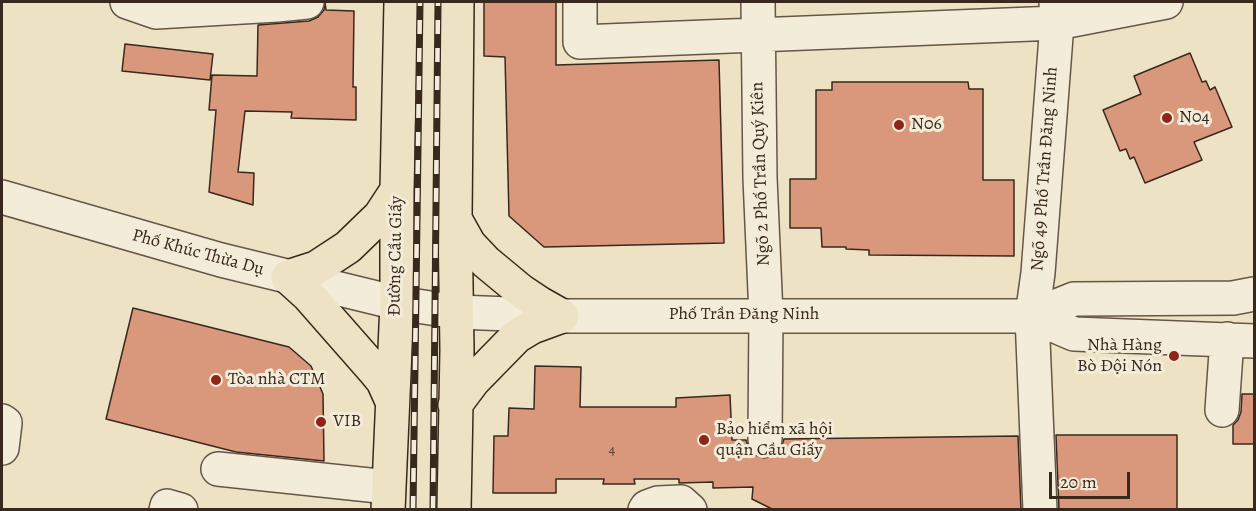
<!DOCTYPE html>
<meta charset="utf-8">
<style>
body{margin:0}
#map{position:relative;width:1256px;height:511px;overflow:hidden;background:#ede2c4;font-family:Alegreya,serif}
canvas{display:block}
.frame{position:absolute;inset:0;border:3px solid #39281d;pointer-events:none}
.scale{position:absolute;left:1049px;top:472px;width:81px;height:27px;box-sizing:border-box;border:3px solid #39281d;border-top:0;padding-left:8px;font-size:18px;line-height:21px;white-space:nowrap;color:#39281d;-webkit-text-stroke:4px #f3ecd9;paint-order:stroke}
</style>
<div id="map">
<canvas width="1256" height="511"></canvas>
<div class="frame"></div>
<div class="scale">20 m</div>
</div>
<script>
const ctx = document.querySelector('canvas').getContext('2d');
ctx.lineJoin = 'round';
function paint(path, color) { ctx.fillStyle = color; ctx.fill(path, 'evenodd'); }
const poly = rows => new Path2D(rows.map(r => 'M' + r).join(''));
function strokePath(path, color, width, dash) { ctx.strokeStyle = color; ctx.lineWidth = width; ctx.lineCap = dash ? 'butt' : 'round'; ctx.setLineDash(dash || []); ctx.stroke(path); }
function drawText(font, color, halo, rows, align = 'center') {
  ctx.font = font + ' Alegreya,serif'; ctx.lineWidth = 6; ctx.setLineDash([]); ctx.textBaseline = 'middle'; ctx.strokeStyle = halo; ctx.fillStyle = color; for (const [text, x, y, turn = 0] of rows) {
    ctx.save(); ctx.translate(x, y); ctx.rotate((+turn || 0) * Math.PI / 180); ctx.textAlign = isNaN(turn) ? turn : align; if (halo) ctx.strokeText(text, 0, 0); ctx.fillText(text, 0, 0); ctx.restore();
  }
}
const building = poly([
 [325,2,326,10,354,11,353,87,356,87,356,120,291,118,292,112,245,111,238,172,254,173,253,205,209,192,216,110,209,110,212,75,257,76,258,25,309,21,318,17,324,10,325,2],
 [484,2,556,2,556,65,719,60,724,243,544,247,509,216,505,57,484,56,484,2],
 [125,44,213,54,210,80,122,71,125,44],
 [1190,53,1202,82,1206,81,1210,90,1215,87,1232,127,1194,142,1202,160,1145,183,1134,157,1130,159,1126,149,1120,151,1103,110,1141,94,1134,76,1190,53],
 [832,82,968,82,969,89,983,89,983,180,1014,180,1014,256,869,255,869,250,846,249,846,247,822,247,821,228,790,228,790,179,816,179,816,90,832,90,832,82],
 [133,308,289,347,311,366,323,394,324,461,236,452,106,419,133,308],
 [535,366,581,367,580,407,676,407,676,398,730,395,732,440,746,440,749,449,755,455,764,458,775,455,781,448,784,439,1018,436,1021,510,774,510,752,499,753,487,713,488,713,482,679,483,679,479,634,479,635,484,603,484,604,479,556,479,556,493,493,493,494,436,508,436,509,408,534,409,535,366],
 [1242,394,1254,394,1254,444,1233,444,1233,425,1238,420,1241,412,1242,394],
 [1056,435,1177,435,1177,510,1059,510,1056,435]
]);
paint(building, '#d9987c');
strokePath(building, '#39281d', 1.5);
const minor = poly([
 [127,2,156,12,277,5,307,2],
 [580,2,580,42,1057,23,1166,2],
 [758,2,760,178,766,315,765,439],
 [2,197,221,260,397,303,457,312,562,316,1032,316,1074,299,1233,298,1254,294],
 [1032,316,1074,334,1254,341],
 [1222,410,1227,339],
 [2,421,5,423,2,448],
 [218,469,388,487],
 [166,510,167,506,181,510],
 [645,510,647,507,658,503,681,502,690,510],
 [1040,510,1032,316,1038,273,1057,23,1056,2]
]);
const major = poly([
 [455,219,469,244,486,262,521,291,539,303,562,316],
 [288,277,309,296,374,370,383,381,392,401],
 [288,277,316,268,348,247,380,216,397,190],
 [455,405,473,381,517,336,532,327,562,316],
 [388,510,397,303,397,190,401,2],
 [454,510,457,350,455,219,457,2]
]);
strokePath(minor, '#665647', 36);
strokePath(major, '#39281d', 36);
strokePath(minor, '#f3ecd9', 33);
strokePath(major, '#ede2c4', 33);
const rail = poly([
 [413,510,420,2],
 [433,510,438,2]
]);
strokePath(rail, '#39281d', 7);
strokePath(rail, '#f3ecd9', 4.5, [14]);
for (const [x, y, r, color] of [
 [1167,118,6,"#8f2418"],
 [899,125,6,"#8f2418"],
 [1174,356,6,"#8f2418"],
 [216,380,6,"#8f2418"],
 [321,422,6,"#8f2418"],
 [704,440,6,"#8f2418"]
]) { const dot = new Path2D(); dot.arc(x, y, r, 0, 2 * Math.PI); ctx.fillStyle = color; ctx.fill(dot); strokePath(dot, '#f3ecd9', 2); }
drawText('15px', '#614435', null, [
 ["4",612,450]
]);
drawText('18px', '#39281d', '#f3ecd9', [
 ["N04",1179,118],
 ["N06",911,125],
 ["Nhà Hàng",1162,346,"right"],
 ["Bò Đội Nón",1162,367,"right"],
 ["Tòa nhà CTM",228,380],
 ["VIB",333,422],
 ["Bảo hiểm xã hội",716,430],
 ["quận Cầu Giấy",716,451]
], 'left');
drawText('18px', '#39281d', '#f3ecd9', [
 ["Ngõ 49 Phố Trần Đăng Ninh",1045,169,-86],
 ["Ngõ 2 Phố Trần Quý Kiên",761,174,-92],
 ["Phố Khúc Thừa Dụ",198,253,15],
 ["Đường Cầu Giấy",396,256,-89],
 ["Phố Trần Đăng Ninh",744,315]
]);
</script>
